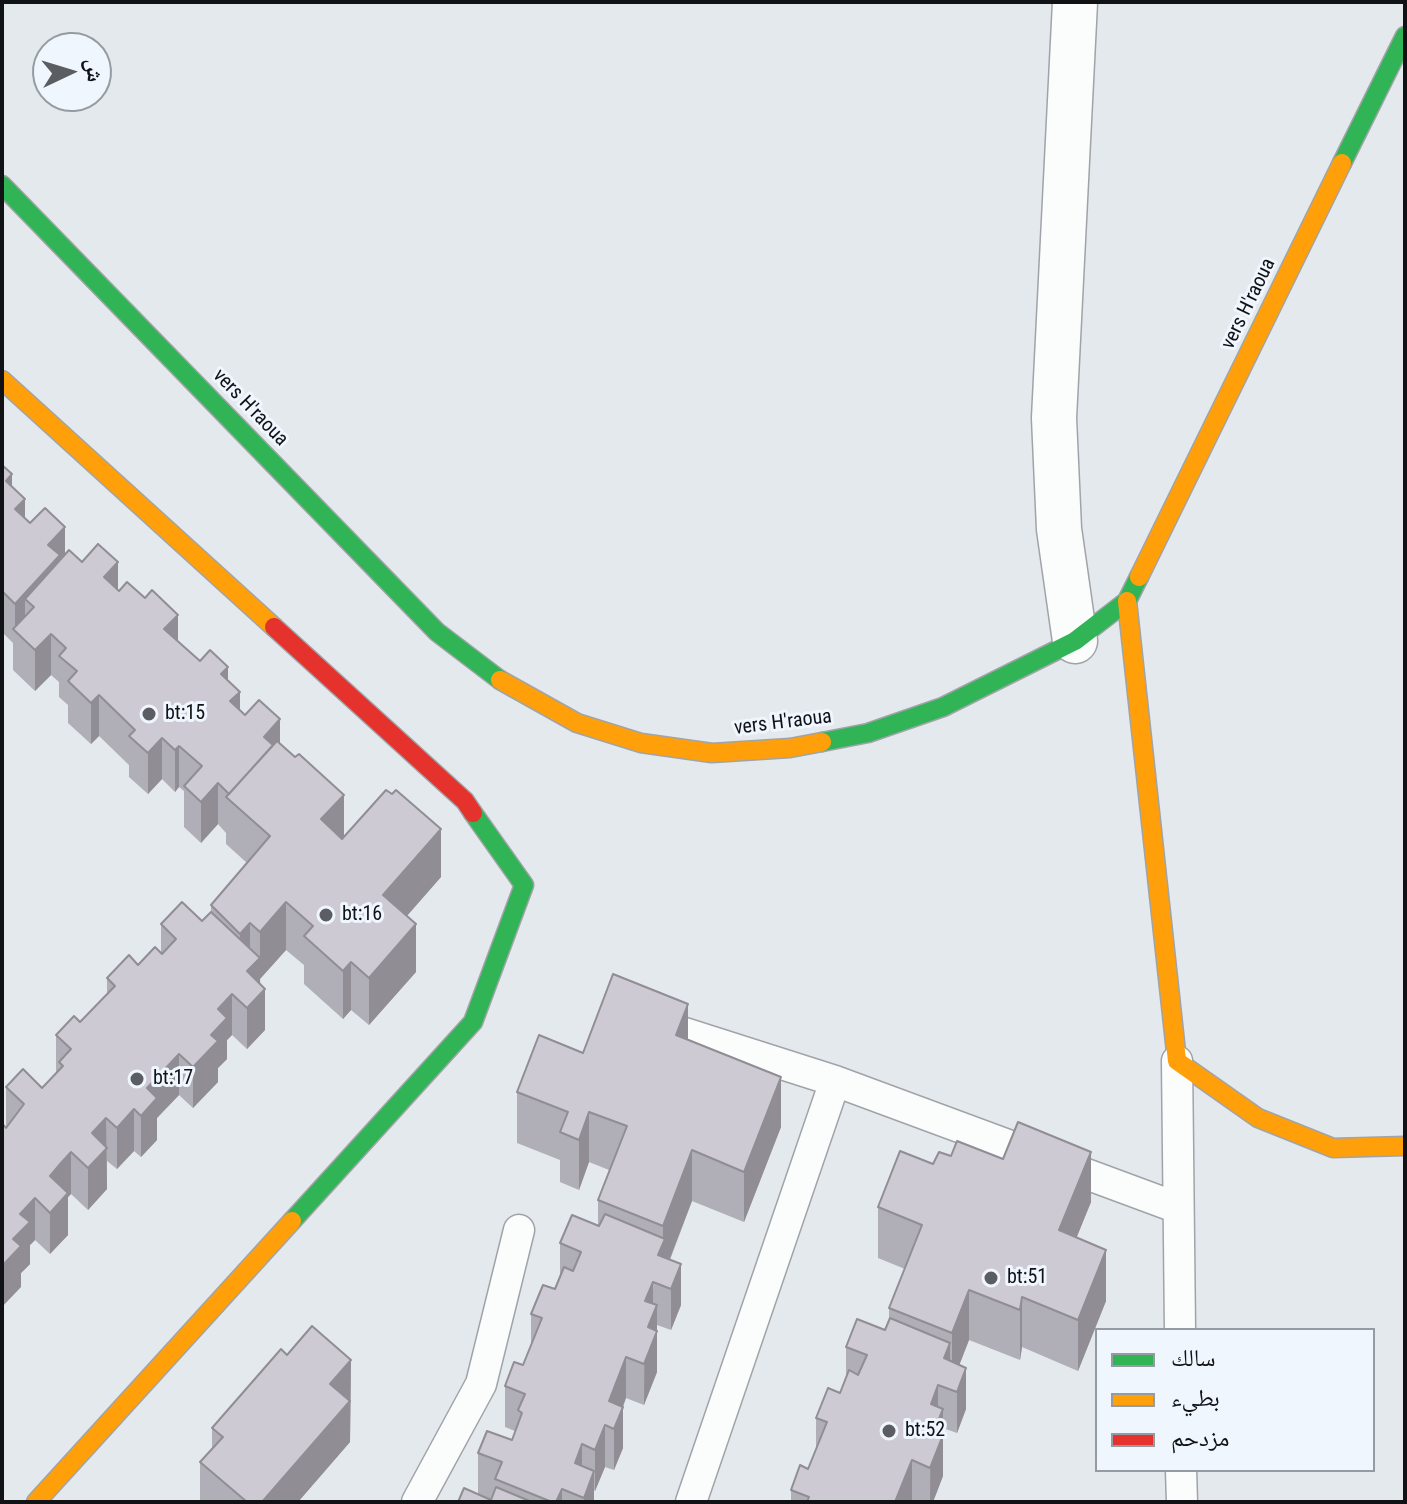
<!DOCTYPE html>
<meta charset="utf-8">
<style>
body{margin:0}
#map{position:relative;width:1407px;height:1504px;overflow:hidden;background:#e4e9ee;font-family:"Roboto Condensed","Noto Naskh Arabic",sans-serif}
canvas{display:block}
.frame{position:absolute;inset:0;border:4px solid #101215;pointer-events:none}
.legend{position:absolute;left:1095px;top:1328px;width:280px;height:144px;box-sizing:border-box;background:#eff6fd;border:2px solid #969ba0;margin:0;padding:10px 14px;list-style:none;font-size:24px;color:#101215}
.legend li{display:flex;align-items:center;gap:16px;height:40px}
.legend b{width:40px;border:2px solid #969ba0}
.north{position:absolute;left:32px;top:32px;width:80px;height:80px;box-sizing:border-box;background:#eff6fd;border:2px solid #969ba0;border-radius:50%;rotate:86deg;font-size:22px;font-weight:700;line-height:32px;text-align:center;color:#101215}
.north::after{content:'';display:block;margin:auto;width:28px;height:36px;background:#5a5d61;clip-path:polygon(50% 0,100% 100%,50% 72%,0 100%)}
</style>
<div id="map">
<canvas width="1407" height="1504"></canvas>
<div class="frame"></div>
<ul class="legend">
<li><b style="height:10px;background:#30b455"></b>سالك</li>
<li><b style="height:10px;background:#ff9f0a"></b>بطيء</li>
<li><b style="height:10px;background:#e5322d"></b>مزدحم</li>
</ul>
<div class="north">ش</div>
</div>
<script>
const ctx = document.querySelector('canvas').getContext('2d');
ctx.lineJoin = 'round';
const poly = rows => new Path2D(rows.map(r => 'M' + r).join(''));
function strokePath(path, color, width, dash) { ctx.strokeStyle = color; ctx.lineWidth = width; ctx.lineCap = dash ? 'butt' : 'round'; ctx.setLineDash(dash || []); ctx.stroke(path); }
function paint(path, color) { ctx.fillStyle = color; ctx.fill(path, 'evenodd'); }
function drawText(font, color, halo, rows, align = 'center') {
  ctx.font = font + ' "Roboto Condensed",sans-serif'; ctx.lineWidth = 6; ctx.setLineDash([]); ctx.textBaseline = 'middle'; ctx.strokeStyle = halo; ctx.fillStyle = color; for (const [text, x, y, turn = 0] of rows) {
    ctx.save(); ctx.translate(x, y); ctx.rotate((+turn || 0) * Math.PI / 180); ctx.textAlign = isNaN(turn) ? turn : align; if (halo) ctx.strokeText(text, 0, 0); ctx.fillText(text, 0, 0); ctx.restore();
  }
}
const lane = poly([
 [672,1029,835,1081,1178,1208],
 [1177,1061,1180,1330],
 [1181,1470,1182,1502],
 [417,1502,481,1384,519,1230],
 [691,1502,835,1081]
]);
const street = poly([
 [1075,2,1054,418,1059,529,1075,641]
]);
const fast = poly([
 [1342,163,1405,36],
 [2,185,437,632,500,680],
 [822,742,868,733,943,707,1075,641,1127,601,1139,577],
 [292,1221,473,1022,524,885,473,813]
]);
const slow = poly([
 [2,380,274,627],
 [1139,577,1342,163],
 [1127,601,1177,1061,1258,1118,1333,1148,1405,1146],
 [500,680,577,723,641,743,712,753,790,748,822,742],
 [36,1502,292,1221]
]);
const jam = poly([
 [274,627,465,801,473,813]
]);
strokePath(lane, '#a0a4a8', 33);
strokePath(street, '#a0a4a8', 47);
strokePath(fast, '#a0a4a8', 21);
strokePath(slow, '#a0a4a8', 21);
strokePath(jam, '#a0a4a8', 21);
strokePath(lane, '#fbfcfc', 30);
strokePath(street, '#fbfcfc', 44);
strokePath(fast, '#30b455', 18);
strokePath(slow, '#ff9f0a', 18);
strokePath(jam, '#e5322d', 18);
paint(poly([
 [2,465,25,518,65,555,82,562,118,590,200,661,228,680,240,711,280,744,344,837,441,877,407,916,416,972,369,1025,351,1010,343,1019,304,984,304,965,286,950,260,979,265,1030,247,1049,232,1035,227,1040,227,1059,218,1068,218,1082,193,1108,179,1095,157,1118,157,1140,141,1157,134,1151,117,1169,107,1161,107,1189,88,1210,71,1194,68,1197,68,1235,50,1254,35,1240,30,1245,30,1264,21,1273,21,1287,6,1127,6,1087,42,1088,56,1073,56,1035,80,1022,107,994,107,978,161,953,161,924,202,921,211,912,211,905,247,863,226,844,226,833,218,824,201,843,184,827,184,791,179,787,175,792,162,779,148,794,129,777,129,765,99,736,91,744,68,723,68,705,59,697,59,682,51,675,35,691,13,670,13,643,3,633],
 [688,1040,781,1127,744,1222,692,1201,670,1260,681,1305,671,1330,657,1325,657,1372,644,1405,626,1398,623,1407,623,1448,614,1470,605,1467,595,1491,594,1490,594,1502,458,1502,491,1500,478,1494,478,1453,512,1440,515,1431,505,1427,505,1386,523,1365,531,1346,531,1314,555,1289,560,1276,560,1243,598,1226,598,1200,609,1170,589,1162,579,1190,560,1182,560,1160,517,1143,517,1092,583,1053],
 [933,1164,1091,1202,1076,1238,1106,1301,1078,1371,1022,1347,1020,1360,969,1340,959,1365,966,1409,957,1433,943,1428,943,1476,933,1502,791,1502,791,1490,808,1469,816,1449,816,1418,840,1393,846,1379,846,1347,885,1330,889,1320,889,1308,905,1269,878,1258,878,1207],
 [287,1355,351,1360,350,1442,298,1502,200,1502,200,1462,212,1449,212,1428]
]), '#b0aeb6');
paint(poly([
 [12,474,12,515,6,481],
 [25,499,25,540,15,509],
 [65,527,65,568,34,607,25,599,25,634,15,630,15,604,48,545],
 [118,562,118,603,104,577],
 [2,592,3,592,2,634],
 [178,615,178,656,164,629],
 [51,634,51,675,35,691,35,650],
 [228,667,228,708,221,674],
 [240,692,240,733,230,701],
 [99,695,99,736,91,744,91,703],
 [280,719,280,761,264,737],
 [162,738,162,779,148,794,148,753],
 [179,746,179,787,175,792,175,750],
 [218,783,218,824,201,843,201,802],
 [344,795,344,843,321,819],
 [441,829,441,877,383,943,383,895],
 [286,902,286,950,260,979,260,932],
 [250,923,250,968,260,958,260,995,265,989,265,1030,247,1049,247,974,240,981,240,934],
 [416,924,416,972,369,1025,369,978],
 [351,962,351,1010,343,1019,343,971],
 [232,994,232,1035,227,1040,227,1059,218,1068,218,1082,193,1108,193,1067,211,1035,218,1009],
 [688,1004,688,1055,676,1035],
 [179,1054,179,1095,157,1118,157,1140,141,1157,141,1116,147,1088],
 [781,1077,781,1127,744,1222,744,1172],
 [134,1109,134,1151,117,1169,117,1128],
 [589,1112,589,1162,579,1190,579,1140],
 [106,1118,107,1189,88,1210,88,1168,92,1133],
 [692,1150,692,1201,665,1271,658,1255,663,1244,663,1226],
 [71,1152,71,1194,68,1197,68,1235,50,1254,50,1176],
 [1091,1152,1091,1202,1059,1281,1059,1230],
 [35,1198,35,1240,30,1245,30,1264,21,1273,21,1287,2,1307,2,1266,13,1239,20,1214],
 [1106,1250,1106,1301,1078,1371,1078,1320],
 [681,1264,681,1305,671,1330,671,1289],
 [653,1282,653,1316,657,1305,657,1372,644,1405,645,1301],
 [969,1290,969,1340,952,1384,952,1333],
 [1022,1297,1022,1347,1020,1360,1020,1310],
 [950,1343,950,1384,944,1358],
 [626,1357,626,1398,614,1429,609,1401],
 [351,1360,350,1442,298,1502,262,1502,330,1384],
 [966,1368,966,1409,957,1433,957,1392],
 [938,1385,938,1419,943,1409,943,1476,933,1502,930,1502,931,1404],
 [623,1407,623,1448,614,1470,614,1429],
 [605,1425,605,1467,595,1491,595,1450],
 [582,1444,582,1485,575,1463],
 [912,1460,912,1502,895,1502],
 [594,1471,594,1502,584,1502,584,1498],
 [562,1489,562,1502,556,1502]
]), '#908d94');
const building = poly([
 [2,465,12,474,6,481,25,499,15,509,30,523,45,508,65,527,48,545,60,555,15,604,3,592,2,592,2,465],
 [98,544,118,562,104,577,119,591,127,582,145,598,152,590,178,615,164,629,200,661,210,650,228,667,221,674,240,692,230,701,245,715,259,700,280,719,264,737,273,745,229,794,218,783,201,802,184,786,202,766,179,746,175,750,162,738,148,753,129,736,135,730,99,695,91,703,68,681,77,671,59,656,66,648,51,634,35,650,13,629,34,607,25,599,69,550,82,562,98,544],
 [277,741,295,757,299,754,344,795,321,819,342,839,386,790,392,794,396,790,441,829,383,895,416,924,369,978,351,962,343,971,304,936,313,926,286,902,260,932,250,923,240,934,211,905,270,836,226,797,277,741],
 [182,902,202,921,211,912,260,958,247,971,265,989,247,1008,232,994,218,1009,227,1018,211,1035,218,1041,193,1067,179,1054,147,1088,157,1098,141,1116,134,1109,117,1128,106,1118,92,1133,107,1148,88,1168,71,1152,61,1163,50,1176,68,1193,50,1213,35,1198,20,1214,30,1222,13,1239,21,1246,2,1266,2,1123,6,1128,24,1104,6,1087,23,1069,42,1088,63,1066,59,1062,71,1049,56,1035,74,1016,80,1022,115,986,107,978,129,955,138,965,155,947,162,954,176,939,161,924,182,902],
 [613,974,688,1004,676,1035,781,1077,744,1172,692,1150,663,1226,598,1200,627,1126,589,1112,579,1140,560,1132,568,1112,517,1092,539,1035,583,1053,613,974],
 [1018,1122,1091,1152,1059,1230,1106,1250,1078,1320,1022,1297,1020,1310,969,1290,952,1333,889,1308,922,1225,878,1207,900,1151,933,1164,939,1152,951,1156,957,1141,1003,1159,1018,1122],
 [605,1214,665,1239,658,1255,681,1264,671,1289,653,1282,645,1301,657,1305,648,1327,657,1331,644,1364,626,1357,609,1401,623,1407,614,1429,605,1425,595,1450,582,1444,575,1463,594,1471,584,1498,562,1489,556,1502,552,1502,495,1479,502,1462,478,1453,487,1431,512,1440,522,1413,518,1410,525,1394,505,1386,514,1362,523,1365,542,1318,531,1314,543,1285,555,1289,564,1267,573,1271,581,1252,560,1243,572,1215,599,1226,605,1214],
 [890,1318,950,1343,944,1358,966,1368,957,1392,938,1385,931,1404,943,1409,934,1431,943,1435,930,1468,912,1460,895,1502,807,1502,809,1497,791,1490,800,1465,808,1469,827,1422,816,1418,828,1388,840,1393,849,1370,858,1375,867,1355,846,1347,857,1319,885,1330,890,1318],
 [312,1326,351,1360,330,1384,350,1401,262,1502,247,1502,200,1462,223,1437,212,1428,281,1349,287,1355,312,1326],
 [496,1487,532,1502,458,1502,464,1488,491,1500,496,1487]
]);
paint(building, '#cdcad4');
strokePath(building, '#908d94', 2);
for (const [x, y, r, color] of [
 [149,714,8,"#5a5d61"],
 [326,915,8,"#5a5d61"],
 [137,1079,8,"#5a5d61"],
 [991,1278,8,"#5a5d61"],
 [889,1431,8,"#5a5d61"]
]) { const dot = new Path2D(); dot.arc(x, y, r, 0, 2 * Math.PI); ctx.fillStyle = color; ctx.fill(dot); strokePath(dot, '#eff6fd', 3); }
drawText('20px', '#101215', '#eff6fd', [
 ["vers H'raoua",1249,304,-64],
 ["vers H'raoua",250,408,46],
 ["vers H'raoua",783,723,-7]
]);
drawText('20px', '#101215', '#eff6fd', [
 ["bt:15",165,714],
 ["bt:16",342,915],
 ["bt:17",153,1079],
 ["bt:51",1007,1278],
 ["bt:52",905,1431]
], 'left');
</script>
